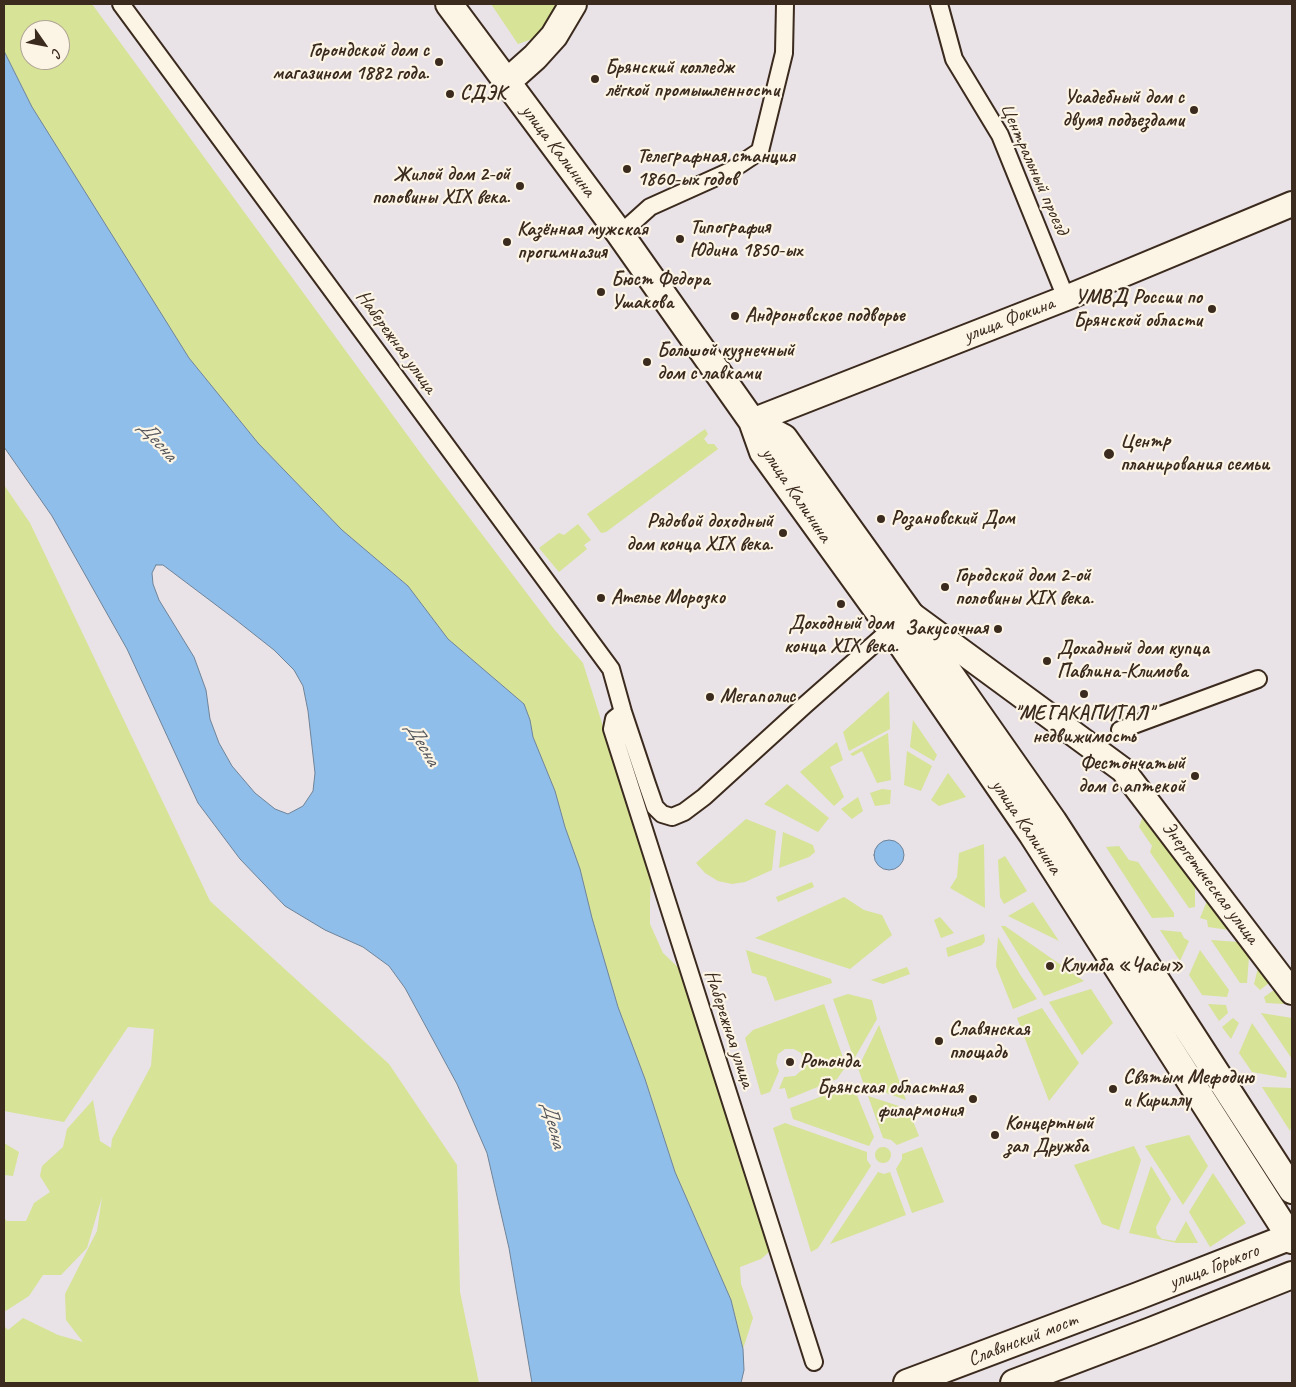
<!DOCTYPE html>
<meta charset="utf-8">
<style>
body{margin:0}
#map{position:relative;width:1296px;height:1387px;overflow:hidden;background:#e9e2e6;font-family:Caveat,sans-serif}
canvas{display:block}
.frame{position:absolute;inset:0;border:5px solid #3b2a1e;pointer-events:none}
.north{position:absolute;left:20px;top:20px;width:50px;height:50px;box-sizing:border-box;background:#fcf5e5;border:1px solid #afa495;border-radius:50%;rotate:123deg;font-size:14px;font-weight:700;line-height:20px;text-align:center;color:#3b2a1e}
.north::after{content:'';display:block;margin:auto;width:18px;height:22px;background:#3b2a1e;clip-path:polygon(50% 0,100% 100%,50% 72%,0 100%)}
</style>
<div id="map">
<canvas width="1296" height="1387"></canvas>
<div class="frame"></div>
<div class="north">С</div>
</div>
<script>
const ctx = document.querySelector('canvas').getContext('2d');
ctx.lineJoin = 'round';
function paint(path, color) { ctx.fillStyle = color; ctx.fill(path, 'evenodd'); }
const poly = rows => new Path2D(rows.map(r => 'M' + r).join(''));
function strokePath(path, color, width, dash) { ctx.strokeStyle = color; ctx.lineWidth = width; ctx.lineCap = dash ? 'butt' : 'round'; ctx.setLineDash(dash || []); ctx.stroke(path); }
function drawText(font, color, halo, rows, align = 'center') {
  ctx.font = font + ' Caveat,sans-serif'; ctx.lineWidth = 4.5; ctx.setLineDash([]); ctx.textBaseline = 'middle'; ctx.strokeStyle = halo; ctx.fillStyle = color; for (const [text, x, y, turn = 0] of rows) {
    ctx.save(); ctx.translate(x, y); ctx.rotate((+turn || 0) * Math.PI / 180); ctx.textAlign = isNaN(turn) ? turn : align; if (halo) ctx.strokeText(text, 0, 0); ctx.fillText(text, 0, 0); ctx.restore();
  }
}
paint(poly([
 [4,4,92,4,427,462,554,629,583,663,651,878,650,901,650,924,663,953,683,972,769,1252,761,1259,740,1267,741,1284,753,1318,743,1349,731,1300,675,1172,645,1079,618,1007,592,918,580,869,565,827,555,791,533,737,530,720,524,704,448,639,408,586,342,530,258,443,189,358,32,107,4,51],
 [30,30,60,30,60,60,30,60],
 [491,4,564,4,543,35,518,44],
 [705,429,708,434,704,439,708,444,714,444,718,449,606,532,601,533,587,514],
 [4,485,30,523,210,901,389,1064,457,1165,460,1292,479,1383,4,1383,4,1326,8,1330,23,1318,58,1335,83,1342,66,1320,65,1294,97,1231,102,1197,87,1248,61,1275,43,1275,29,1296,4,1312,4,1218,7,1221,26,1221,34,1203,50,1192,40,1176,42,1166,63,1147,67,1129,93,1100,100,1141,111,1148,112,1139,151,1066,154,1029,128,1027,64,1122,4,1111],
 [578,524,591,540,584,545,587,549,559,572,539,548,559,533,564,535],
 [889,691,890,729,849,751,843,732],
 [913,720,937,755,934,761,910,747],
 [888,733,891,780,877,783,862,751,853,756,850,754],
 [837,742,843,760,830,767,844,797,834,806,800,772],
 [907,751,932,766,921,791,904,785],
 [948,773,966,797,939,806,931,800],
 [787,784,829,818,818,832,764,804],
 [882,789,891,790,890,804,875,806,870,793],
 [858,797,863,811,852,819,841,809],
 [1143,816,1195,884,1195,907,1189,908,1150,852,1152,846,1139,827],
 [746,819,776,831,772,870,745,882,732,884,718,881,705,873,696,863],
 [783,832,813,845,815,852,809,857,779,868],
 [984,844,985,908,950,888,957,877,959,853],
 [1119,846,1129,860,1138,862,1174,913,1174,917,1152,918,1106,847],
 [1005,856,1027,891,1004,904,1000,897,998,860],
 [812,882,814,887,778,902,776,897],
 [844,897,864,910,882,915,892,935,850,969,755,938],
 [1207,901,1229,930,1208,927,1207,920,1200,918],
 [1033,902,1059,941,1008,916],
 [940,917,954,933,941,938,934,920],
 [1001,926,1005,926,1084,981,1044,996],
 [1160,930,1181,932,1184,938,1189,941,1180,961],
 [984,934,985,941,982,945,948,957,946,948],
 [998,937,1021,976,1037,999,1013,1009,996,966],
 [1211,940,1238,942,1249,957,1247,983,1240,983],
 [746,950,831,979,832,983,775,1001,766,977,752,973],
 [1200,950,1229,990,1227,997,1202,995,1189,975],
 [907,967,910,974,883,984,871,980],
 [1258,968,1269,983,1260,990,1254,984],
 [1091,989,1113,1023,1082,1055,1049,1002],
 [1274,990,1285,1004,1266,1003,1264,997],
 [848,994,872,1000,877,1019,854,1059,833,999],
 [824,1004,846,1066,837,1079,788,1099,785,1088,779,1089,784,1077,795,1076,802,1070,804,1062,801,1053,794,1049,785,1049,778,1054,776,1063,779,1071,770,1092,761,1095,745,1038,753,1030],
 [1208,1004,1226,1005,1228,1013,1219,1021],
 [1042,1008,1079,1063,1049,1101,1017,1018],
 [1261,1013,1292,1018,1292,1059],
 [1233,1018,1239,1023,1231,1039,1222,1027],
 [1252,1023,1287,1073,1286,1078,1252,1072,1239,1053],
 [879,1025,906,1100,864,1085,858,1068],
 [1262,1087,1291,1088,1292,1123,1290,1131],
 [839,1090,856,1093,874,1137,869,1146,793,1119,790,1108],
 [868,1096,908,1109,919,1136,897,1145,891,1140,883,1138],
 [785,1123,867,1152,867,1160,871,1166,818,1248,811,1252,773,1128],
 [1189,1135,1208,1166,1183,1205,1145,1146],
 [4,1143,19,1152,13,1176,4,1175],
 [1134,1146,1141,1160,1119,1230,1102,1224,1074,1165],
 '875 1155a8 8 0 1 1 16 0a8 8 0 1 1-16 0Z',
 [922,1147,944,1202,912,1213,896,1169,902,1159,902,1154],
 [1151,1166,1171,1199,1156,1227,1157,1234,1162,1239,1175,1241,1186,1221,1198,1243,1177,1243,1129,1233],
 [878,1172,884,1174,890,1172,906,1215,830,1244],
 [1213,1173,1246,1223,1210,1247,1189,1212]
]), '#d7e396');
const water = poly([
 [4,51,32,107,189,358,258,443,342,530,408,586,448,639,524,704,530,720,533,737,555,791,565,827,580,869,592,918,618,1007,645,1079,675,1172,731,1300,743,1349,744,1370,741,1383,532,1383,509,1248,487,1153,457,1084,405,988,389,966,363,947,325,930,285,906,240,859,198,803,127,649,52,516,4,447,4,51],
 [156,565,163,565,236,620,274,650,294,670,303,686,308,711,315,773,313,791,303,806,288,814,275,809,255,793,232,766,219,743,210,719,206,690,194,657,159,600,153,584,152,573,156,565],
 '874 855a15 15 0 1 1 30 0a15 15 0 1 1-30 0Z'
]);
paint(water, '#90beea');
strokePath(water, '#6e8398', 1);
const street = poly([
 [121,4,611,669,623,712,647,784,655,807,662,814,672,817,684,812,704,797,805,705,898,623],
 [939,4,954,59,1000,135,1066,298],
 [620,234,650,207,730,171,760,151,784,53,785,4],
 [623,712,614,719,612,729,814,1362],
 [1120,730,1258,679]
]);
const secondary = poly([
 [752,421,1066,298,1292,204],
 [912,615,1123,770,1292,992]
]);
const primary = poly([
 [449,4,620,234,752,421,763,452,891,629,1032,834,1292,1240],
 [507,82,535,57,554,36,573,4],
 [752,421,784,438,910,614,929,644,1053,821,1292,1190],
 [907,1383,1138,1296,1289,1237],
 [1014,1383,1151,1331,1292,1275]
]);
strokePath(street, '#3b2a1e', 20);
strokePath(secondary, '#3b2a1e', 28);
strokePath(primary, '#3b2a1e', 30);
strokePath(street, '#fcf5e5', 16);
strokePath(secondary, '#fcf5e5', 24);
strokePath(primary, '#fcf5e5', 26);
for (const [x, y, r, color] of [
 [439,62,5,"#3b2a1e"],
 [595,79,5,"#3b2a1e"],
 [450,94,5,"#3b2a1e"],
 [1194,110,5,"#3b2a1e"],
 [627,169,5,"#3b2a1e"],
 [520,186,5,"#3b2a1e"],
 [680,239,5,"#3b2a1e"],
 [507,242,5,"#3b2a1e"],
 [601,292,5,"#3b2a1e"],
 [1212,309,5,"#3b2a1e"],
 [735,316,5,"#3b2a1e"],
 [647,362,5,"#3b2a1e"],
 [1109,454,6,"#3b2a1e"],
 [881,519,5,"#3b2a1e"],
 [783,533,5,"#3b2a1e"],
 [945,587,5,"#3b2a1e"],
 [601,598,5,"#3b2a1e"],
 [841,604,5,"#3b2a1e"],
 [998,629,5,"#3b2a1e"],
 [1047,661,5,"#3b2a1e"],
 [1084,694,5,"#3b2a1e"],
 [710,697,5,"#3b2a1e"],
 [1195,776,5,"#3b2a1e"],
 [1050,966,5,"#3b2a1e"],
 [939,1041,5,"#3b2a1e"],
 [790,1062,5,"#3b2a1e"],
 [1113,1089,5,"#3b2a1e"],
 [973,1099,5,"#3b2a1e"],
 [995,1135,5,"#3b2a1e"]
]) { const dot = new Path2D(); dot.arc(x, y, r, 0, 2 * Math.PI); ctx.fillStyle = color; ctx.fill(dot); strokePath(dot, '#fcf5e5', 2); }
drawText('bold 20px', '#3b2a1e', '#fcf5e5', [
 ["Горондской дом с",429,51,"right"],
 ["магазином 1882 года.",429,74,"right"],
 ["Брянский колледж",605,68],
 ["лёгкой промышленности",605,91],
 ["СДЭК",460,94],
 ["Усадебный дом с",1184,98,"right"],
 ["двумя подъездами",1184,121,"right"],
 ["Телеграфная станция",637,157],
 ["1860-ых годов",637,180],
 ["Жилой дом 2-ой",510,175,"right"],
 ["половины XIX века.",510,198,"right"],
 ["Типография",690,228],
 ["Юдина 1850-ых",690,251],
 ["Казённая мужская",517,230],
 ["прогимназия",517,253],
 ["Бюст Федора",611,280],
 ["Ушакова",611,303],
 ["УМВД России по",1202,298,"right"],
 ["Брянской области",1202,321,"right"],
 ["Андроновское подворье",745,316],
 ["Большой кузнечный",657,351],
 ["дом с лавками",657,374],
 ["Центр",1120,442],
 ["планирования семьи",1120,465],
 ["Розановский Дом",891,519],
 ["Рядовой доходный",773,522,"right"],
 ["дом конца XIX века.",773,545,"right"],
 ["Городской дом 2-ой",955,576],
 ["половины XIX века.",955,599],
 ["Ателье Морозко",611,598],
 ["Доходный дом",841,624,"center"],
 ["конца XIX века.",841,647,"center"],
 ["Закусочная",988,629,"right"],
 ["Дохадный дом купца",1057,649],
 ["Павлина-Климова",1057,672],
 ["Мегаполис",720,697],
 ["\"МЕГАКАПИТАЛ\"",1084,714,"center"],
 ["недвижимость",1084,737,"center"],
 ["Фестончатый",1185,764,"right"],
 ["дом с аптекой",1185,787,"right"],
 ["Клумба «Часы»",1060,966],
 ["Славянская",949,1030],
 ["площадь",949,1053],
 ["Ротонда",800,1062],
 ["Святым Мефодию",1123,1078],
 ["и Кириллу",1123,1101],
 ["Брянская областная",963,1088,"right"],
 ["филармония",963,1111,"right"],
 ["Концертный",1005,1124],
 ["зал Дружба",1005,1147]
], 'left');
drawText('20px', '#3b2a1e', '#fcf5e5', [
 ["улица Калинина",558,151,53],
 ["Центральный проезд",1034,169,66],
 ["улица Фокина",1009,320,-21],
 ["Набережная улица",396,342,54],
 ["улица Калинина",796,495,56],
 ["улица Калинина",1026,827,56],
 ["Энергетическая улица",1210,883,53],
 ["Набережная улица",729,1029,72],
 ["улица Горького",1214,1267,-21],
 ["Славянский мост",1023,1340,-21]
]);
drawText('italic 21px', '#54565b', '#fcf5e5', [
 ["Десна",157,441,48],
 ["Десна",422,744,59],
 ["Десна",553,1125,76]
]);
</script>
